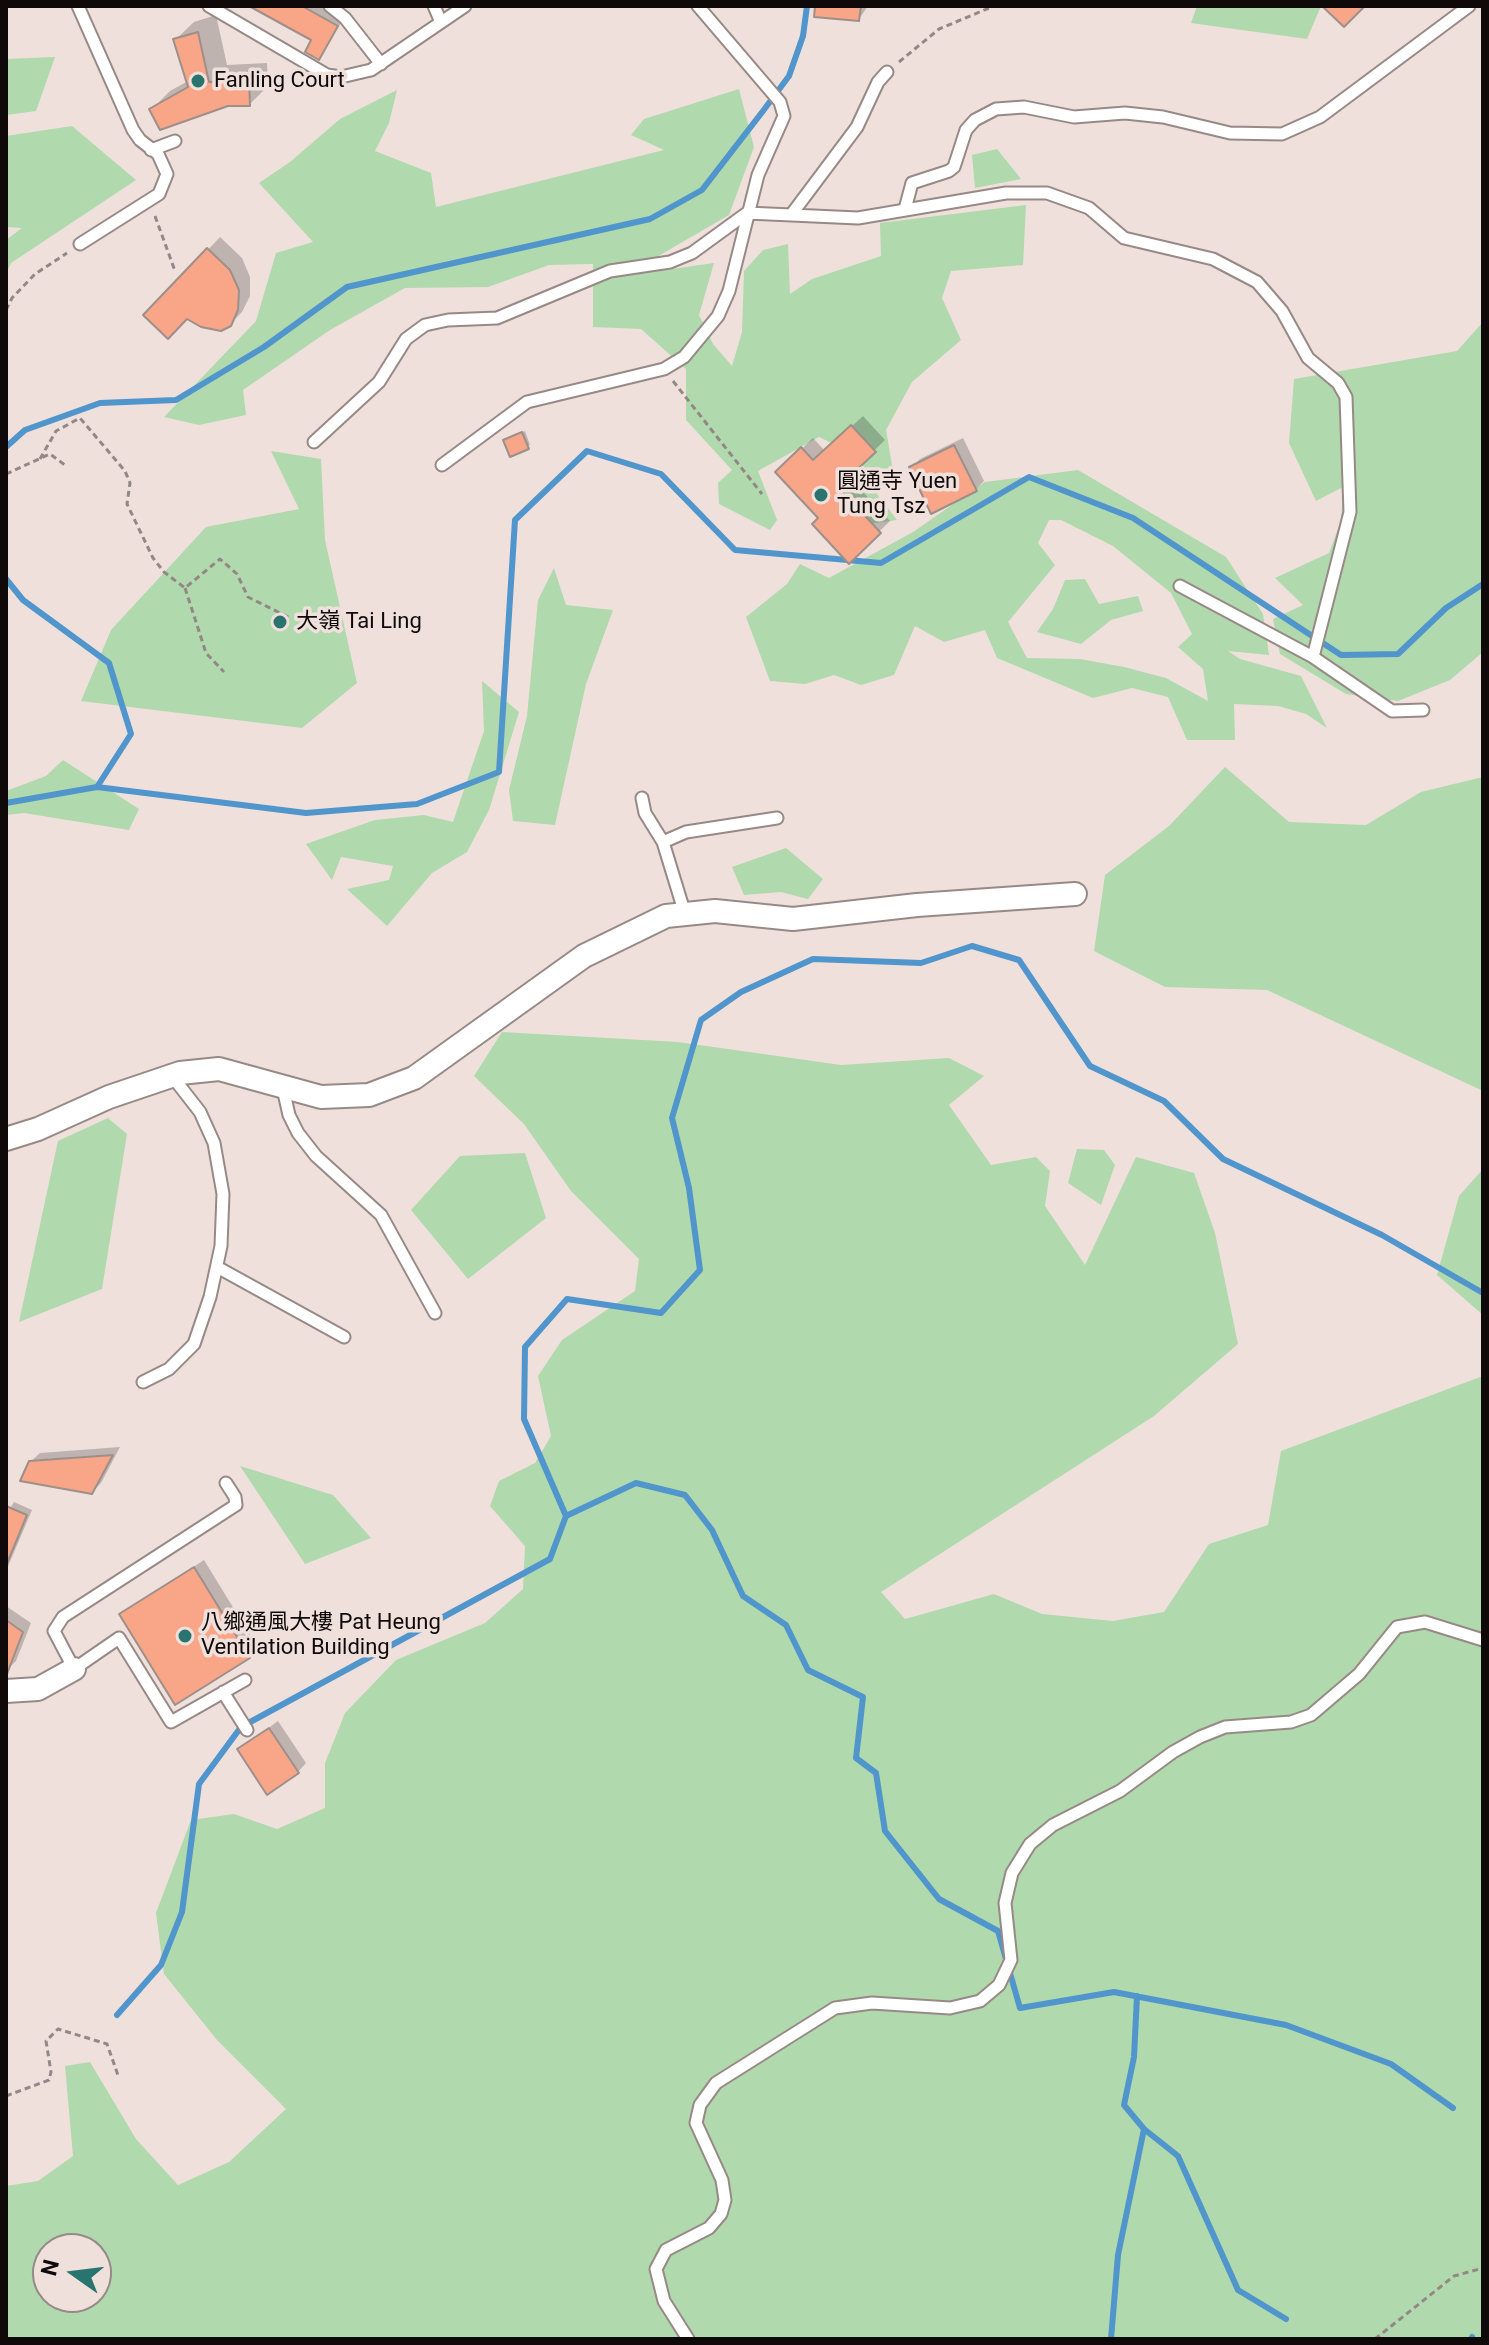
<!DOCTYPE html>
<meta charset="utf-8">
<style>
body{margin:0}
#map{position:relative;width:1489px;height:2345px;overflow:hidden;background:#efe0db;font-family:Roboto,sans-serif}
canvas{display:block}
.frame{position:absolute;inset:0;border:8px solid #0f0a09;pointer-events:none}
.north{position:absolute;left:32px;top:2233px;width:80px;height:80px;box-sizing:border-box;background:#efe0db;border:2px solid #958a87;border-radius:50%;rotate:284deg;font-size:22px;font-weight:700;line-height:32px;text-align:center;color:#0f0a09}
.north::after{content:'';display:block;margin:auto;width:28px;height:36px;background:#2a746f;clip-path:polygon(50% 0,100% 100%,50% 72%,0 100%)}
</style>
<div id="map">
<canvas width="1489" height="2345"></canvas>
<div class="frame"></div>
<div class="north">N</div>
</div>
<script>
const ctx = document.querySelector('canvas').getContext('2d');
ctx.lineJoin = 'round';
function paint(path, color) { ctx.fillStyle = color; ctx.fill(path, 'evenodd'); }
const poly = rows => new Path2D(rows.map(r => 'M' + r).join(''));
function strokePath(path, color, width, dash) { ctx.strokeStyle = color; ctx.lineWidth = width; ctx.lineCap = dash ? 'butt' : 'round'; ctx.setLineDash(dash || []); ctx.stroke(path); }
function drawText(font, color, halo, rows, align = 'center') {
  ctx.font = font + ' Roboto,"Noto Sans TC",sans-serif'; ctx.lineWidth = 7; ctx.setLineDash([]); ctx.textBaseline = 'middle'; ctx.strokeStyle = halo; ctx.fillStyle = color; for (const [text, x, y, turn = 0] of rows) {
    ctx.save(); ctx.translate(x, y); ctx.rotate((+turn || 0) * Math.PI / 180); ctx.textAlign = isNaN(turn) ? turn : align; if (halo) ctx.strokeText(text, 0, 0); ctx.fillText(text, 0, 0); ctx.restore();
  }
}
paint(poly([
 [1197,6,1321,6,1307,39,1191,23],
 [55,57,36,111,6,115,6,59],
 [739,89,754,147,729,215,655,258,665,270,714,263,699,315,713,344,732,366,742,332,744,271,763,250,788,244,790,294,812,279,881,256,880,223,1026,205,1023,265,951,271,942,298,961,340,912,382,886,430,893,471,877,494,897,520,856,526,803,478,844,449,819,437,758,471,777,520,770,530,719,504,718,483,732,470,686,420,686,369,641,329,593,327,593,264,549,265,488,287,405,288,330,330,243,390,246,415,199,425,164,417,256,321,276,253,313,242,259,183,290,162,340,119,397,90,389,123,375,151,431,173,436,207,664,150,631,135,644,119],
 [72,126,136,180,11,263,6,274,6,240,22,228,6,227,6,136],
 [997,149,1021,179,975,188,972,155],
 [1483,322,1483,652,1450,680,1398,701,1346,694,1280,654,1273,619,1303,605,1275,578,1329,553,1341,521,1343,487,1316,501,1289,443,1294,379,1457,351],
 [271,451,321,459,325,540,357,683,302,728,81,701,111,630,206,527,299,509],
 [1078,470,1226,557,1263,614,1269,655,1228,651,1240,659,1301,676,1327,728,1306,714,1278,706,1234,704,1235,740,1187,740,1168,697,1132,688,1093,698,997,658,985,630,944,642,915,626,894,675,861,685,834,675,805,684,770,681,746,617,787,584,800,564,829,578,913,532,985,482],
 [1049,520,1061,520,1113,546,1171,593,1192,634,1178,647,1203,669,1208,701,1166,678,1124,667,1080,659,1027,658,1008,622,1055,565,1038,543],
 [554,568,566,605,613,610,586,684,555,825,513,821,509,790,527,716,538,600],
 [1085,579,1099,604,1138,596,1143,611,1111,620,1081,644,1037,632,1053,609,1065,580],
 [482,681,519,712,489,810,467,852,432,873,387,926,347,889,389,880,393,866,341,857,332,880,306,844,375,820,424,815,453,822,484,731],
 [63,760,139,809,129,830,24,813,6,815,6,791,46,776],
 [1225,767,1289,822,1366,825,1421,792,1483,777,1483,1091,1267,990,1165,987,1094,951,1105,875,1169,826],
 [786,848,823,879,808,899,781,892,744,895,732,867],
 [502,1032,678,1042,841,1065,949,1058,984,1076,949,1105,991,1165,1036,1157,1050,1171,1045,1206,1085,1265,1136,1157,1194,1173,1215,1233,1238,1344,1154,1416,881,1592,905,1619,994,1594,1042,1614,1113,1621,1164,1612,1209,1544,1268,1525,1281,1451,1483,1376,1483,2339,6,2339,6,2186,38,2181,73,2156,65,2066,90,2062,136,2139,178,2185,229,2162,286,2109,217,2040,164,1974,156,1913,191,1820,234,1814,277,1829,325,1808,325,1763,345,1713,396,1660,485,1623,523,1589,525,1546,490,1506,499,1481,535,1463,551,1436,538,1376,562,1340,635,1291,639,1259,571,1191,524,1124,474,1076],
 [48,2249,96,2249,96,2297,48,2297],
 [108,1118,127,1134,102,1289,19,1322,58,1141],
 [1077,1149,1104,1150,1115,1165,1101,1205,1068,1183],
 [525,1153,546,1218,468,1279,411,1210,460,1156],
 [1483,1169,1483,1315,1437,1275,1459,1196],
 [240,1466,333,1495,371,1538,305,1564]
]), '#b0d9ae');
paint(poly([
 [253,6,326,6,345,17,318,58,314,40],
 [827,6,868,6,859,19],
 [216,15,227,65,267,63,268,86,250,104,152,109,170,91,188,81,175,40,194,22],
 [220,237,242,258,250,277,250,296,242,312,230,324,187,316,146,315],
 [863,416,885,440,848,476,890,521,849,561,821,518,778,472,813,438,825,451],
 [525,431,530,445,511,454,507,438],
 [963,438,984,481,975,490,911,468,920,459],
 [120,1447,101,1483,92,1492,30,1462,40,1453],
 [14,1502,32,1510,6,1571,6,1515],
 [204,1560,258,1648,249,1657,122,1614],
 [6,1606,31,1623,16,1661,8,1669],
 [278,1721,306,1763,298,1772,239,1750]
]), '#0003');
strokePath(poly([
 [6,447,25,430,100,403,176,400,264,347,347,287,650,219,702,190,763,111,789,76,803,36,807,6],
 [6,579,23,600,109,663,131,734,97,787,6,803],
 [97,787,306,813,417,804,499,772,515,520,587,451,661,474,735,550,881,563,1029,477,1133,518,1341,655,1398,654,1446,608,1483,584],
 [566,1516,524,1419,525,1347,567,1299,661,1313,700,1270,689,1188,672,1118,701,1020,741,992,813,959,921,963,972,946,1019,960,1090,1066,1164,1101,1223,1159,1382,1235,1483,1293],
 [1137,1996,1134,2057,1124,2105,1144,2129,1178,2156,1238,2290,1286,2319],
 [117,2015,161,1965,182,1912,199,1784,241,1727,550,1559,566,1516,636,1483,685,1495,712,1530,743,1596,786,1625,808,1670,863,1697,856,1758,876,1773,885,1831,939,1899,998,1931,1020,2008,1114,1992,1286,2025,1391,2064,1453,2108],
 [1111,2339,1118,2255,1144,2129],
 [1471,2339,1472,2337]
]), '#5095cc', 6);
const building = poly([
 [249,6,302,6,338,26,319,60,305,52,311,40,249,6],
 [815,6,861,6,859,21,814,17,815,6],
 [1322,6,1365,6,1344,27,1322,6],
 [198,32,209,82,249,80,250,106,228,106,160,130,149,109,188,87,173,39,198,32],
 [207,248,230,270,239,290,238,310,231,326,221,331,201,327,187,319,168,339,143,315,207,248],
 [851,425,876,452,838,487,881,533,849,564,812,524,818,518,775,472,801,447,813,460,851,425],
 [522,432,529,449,510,457,503,440,522,432],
 [954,445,977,491,931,514,909,467,954,445],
 [113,1455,92,1494,20,1481,29,1461,113,1455],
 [6,1506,27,1515,6,1566,6,1506],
 [194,1567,250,1658,175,1705,119,1614,194,1567],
 [6,1620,23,1632,7,1674,6,1674,6,1620],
 [269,1728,299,1773,267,1795,237,1749,269,1728]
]);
paint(building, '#f9a587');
strokePath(building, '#9d8f8a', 2);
const lane = poly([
 [78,6,133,130,140,140,158,154,167,174,159,194,80,244],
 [209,6,327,75,341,77,371,70,465,6],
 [330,6,345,18,381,64],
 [434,6,441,22],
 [151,150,175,141],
 [905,209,912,183,949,171,954,167,966,130,975,120,996,109,1024,107,1074,117,1125,113,1163,117,1230,133,1282,134,1320,117,1469,6],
 [791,215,857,127,878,82,887,72],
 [314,442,379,382,406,339,425,325,448,320,497,318,610,271,670,262,692,253,747,213,858,218,1006,193,1047,193,1089,208,1124,238,1213,259,1257,282,1282,311,1308,358,1338,383,1346,397,1350,512,1313,657,1180,586],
 [442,465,527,402,664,369,684,357,718,316,729,291,758,175,784,116,780,102,698,6],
 [1313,657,1392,711,1423,710],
 [642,798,645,813,663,842,685,914],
 [663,842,686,832,777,818],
 [282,1084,289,1115,298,1133,316,1156,381,1215,435,1313],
 [217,1267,344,1337],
 [143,1382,169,1369,194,1344,210,1297,221,1246,223,1194,214,1143,200,1112,172,1076],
 [226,1483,235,1497,236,1505,63,1617,54,1631,74,1669,119,1638,171,1722,245,1680],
 [223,1692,247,1730],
 [688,2339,664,2301,656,2269,666,2250,709,2228,721,2214,725,2200,722,2180,696,2123,700,2105,716,2083,835,2008,872,2003,950,2008,980,2001,999,1985,1011,1960,1005,1903,1012,1873,1030,1844,1053,1825,1120,1791,1173,1752,1200,1737,1225,1727,1291,1722,1311,1715,1359,1674,1397,1627,1425,1622,1483,1640]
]);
const street = poly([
 [6,1139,38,1129,109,1097,180,1073,219,1069,321,1097,369,1095,414,1078,584,956,666,916,715,911,793,919,917,905,1075,894],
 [6,1691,38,1689,74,1669]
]);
strokePath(lane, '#978985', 15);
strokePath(street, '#978985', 26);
strokePath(poly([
 [899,62,939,29,994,6],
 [155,216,175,271],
 [6,310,12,298,35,274,67,253],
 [673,381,762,494],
 [40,459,56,431,80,418,125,471,130,483,127,504,153,558,164,572,185,588,220,559,237,574,248,597,290,618],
 [6,474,50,454,65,465],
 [185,588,206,653,224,672],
 [6,2096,49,2080,51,2072,46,2041,58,2029,107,2044,119,2078],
 [1375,2339,1454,2276,1483,2268]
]), '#938885', 3, [6, 4]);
strokePath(lane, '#fff', 11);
strokePath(street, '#fff', 22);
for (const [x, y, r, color] of [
 [198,81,8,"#2a746f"],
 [821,495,8,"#2a746f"],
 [280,622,8,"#2a746f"],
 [185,1636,8,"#2a746f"]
]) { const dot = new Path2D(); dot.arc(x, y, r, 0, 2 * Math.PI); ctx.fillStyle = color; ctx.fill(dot); strokePath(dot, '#efe0db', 3); }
drawText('22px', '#0f0a09', '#efe0db', [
 ["Fanling Court",214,81],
 ["圓通寺 Yuen",837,482],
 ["Tung Tsz",837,507],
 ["大嶺 Tai Ling",296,622],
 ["八鄉通風大樓 Pat Heung",201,1623],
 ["Ventilation Building",201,1648]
], 'left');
</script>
